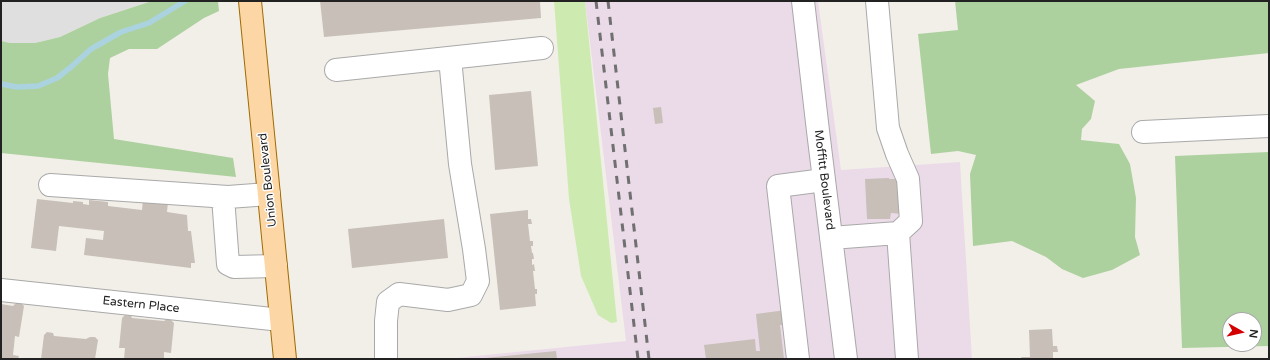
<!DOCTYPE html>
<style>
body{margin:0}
#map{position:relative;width:1270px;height:360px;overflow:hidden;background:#f2efe9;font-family:"Varela Round",sans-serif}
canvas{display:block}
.frame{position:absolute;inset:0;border:2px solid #222;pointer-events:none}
.north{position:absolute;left:1222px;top:312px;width:40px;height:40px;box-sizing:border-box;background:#fff;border:1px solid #a7a7a7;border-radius:50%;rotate:98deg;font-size:11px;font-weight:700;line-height:16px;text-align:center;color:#222}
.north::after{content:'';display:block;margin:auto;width:14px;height:18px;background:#d40000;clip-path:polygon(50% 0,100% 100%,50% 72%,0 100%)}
</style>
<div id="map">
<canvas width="1270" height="360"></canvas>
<div class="frame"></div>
<div class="north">N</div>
</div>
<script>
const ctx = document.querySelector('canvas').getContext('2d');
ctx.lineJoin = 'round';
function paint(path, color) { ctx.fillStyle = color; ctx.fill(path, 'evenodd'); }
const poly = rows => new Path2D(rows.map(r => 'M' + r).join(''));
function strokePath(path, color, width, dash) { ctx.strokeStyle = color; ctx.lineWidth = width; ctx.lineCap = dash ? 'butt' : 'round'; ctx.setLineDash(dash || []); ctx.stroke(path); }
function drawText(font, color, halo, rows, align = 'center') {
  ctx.font = font + ' "Varela Round",sans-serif'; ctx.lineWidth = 3; ctx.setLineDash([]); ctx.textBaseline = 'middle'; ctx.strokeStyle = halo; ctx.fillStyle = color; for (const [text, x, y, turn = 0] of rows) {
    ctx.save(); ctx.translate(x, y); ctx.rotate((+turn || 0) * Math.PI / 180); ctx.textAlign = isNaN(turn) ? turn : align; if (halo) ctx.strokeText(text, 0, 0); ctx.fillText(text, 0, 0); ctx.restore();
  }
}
paint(poly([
 [1,1,152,1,100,18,60,37,35,43,10,43,1,41]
]), '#e0dfdf');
paint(poly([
 [585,1,818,1,841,170,960,162,972,359,446,359,626,341]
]), '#ebdbe8');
paint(poly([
 [554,1,585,1,617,322,611,323,598,315,581,276,569,199]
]), '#cdebb0');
paint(poly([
 [152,1,218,1,219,11,204,18,157,49,129,49,110,58,108,74,114,139,233,158,236,177,1,153,1,41,10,43,35,43,60,37,100,18],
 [955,1,1269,1,1269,53,1119,69,1076,85,1095,101,1091,119,1082,129,1081,140,1119,144,1130,164,1136,198,1135,237,1140,255,1112,270,1083,278,1062,269,1046,257,1012,241,973,246,970,174,976,155,958,151,931,154,918,34,958,30],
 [1269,152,1269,346,1182,348,1175,156],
 [1230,320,1254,320,1254,344,1230,344]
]), '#add19e');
strokePath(poly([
 [1,84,17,87,38,86,57,78,71,67,91,49,121,32,149,23,185,1]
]), '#aad3df', 5.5);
paint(poly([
 [320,1,540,1,541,18,324,37],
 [531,91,538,166,495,170,489,95],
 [661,107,663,123,655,124,653,108],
 [889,178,889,179,901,179,902,214,891,213,890,219,867,219,865,179],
 [37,199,73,203,73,201,83,202,83,204,89,205,89,200,108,202,108,206,142,210,143,199,168,202,167,212,187,215,188,231,191,231,195,263,191,263,191,268,84,255,86,238,103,240,104,231,59,226,56,251,31,248],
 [528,210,528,219,531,219,532,224,528,224,530,241,533,241,533,246,531,246,532,253,533,253,534,259,532,259,532,265,534,264,535,271,533,271,535,289,537,289,537,294,535,294,536,306,500,310,490,214],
 [444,219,448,258,352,268,348,229],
 [17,302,21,303,24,306,19,337,15,336,13,355,19,356,18,359,1,359,1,304,13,306],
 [786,310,788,325,780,325,784,359,706,359,704,345,755,339,756,351,760,351,756,314],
 [125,315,131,316,132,318,164,321,167,319,171,320,174,323,171,353,164,352,164,359,124,359,125,348,119,348,122,318],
 [1052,329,1053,346,1057,346,1058,352,1053,352,1053,359,1022,359,1021,357,1030,357,1029,330],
 [47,332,53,333,54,336,86,339,90,337,95,337,98,340,95,359,41,359,44,335],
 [556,351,557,359,485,359,485,358]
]), '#c7bfb8');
const minor = poly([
 [803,1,818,131,846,359],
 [336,70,542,48],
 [1143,132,1269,126],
 [50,185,228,197,269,194],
 [223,197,228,264,234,267,276,266],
 [898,233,907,359],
 [831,238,898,233,911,221,908,179,897,154,888,128,877,1],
 [1,290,281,320],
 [386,359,386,321,388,302,399,294,448,300,471,295,478,281,474,249,460,164,450,58],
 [798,359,778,186,824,180]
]);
const major = poly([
 [250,1,285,359]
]);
strokePath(minor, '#a9a9a9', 24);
strokePath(major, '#a06b00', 24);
strokePath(minor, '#fff', 22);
strokePath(major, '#fcd6a4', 22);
strokePath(poly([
 [596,1,638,359],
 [608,1,649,359]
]), '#707070', 3, [8, 8]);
drawText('12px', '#222', '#fff', [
 ["Union Boulevard",268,180,-96],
 ["Moffitt Boulevard",824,180,83],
 ["Eastern Place",141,305,6]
]);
</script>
